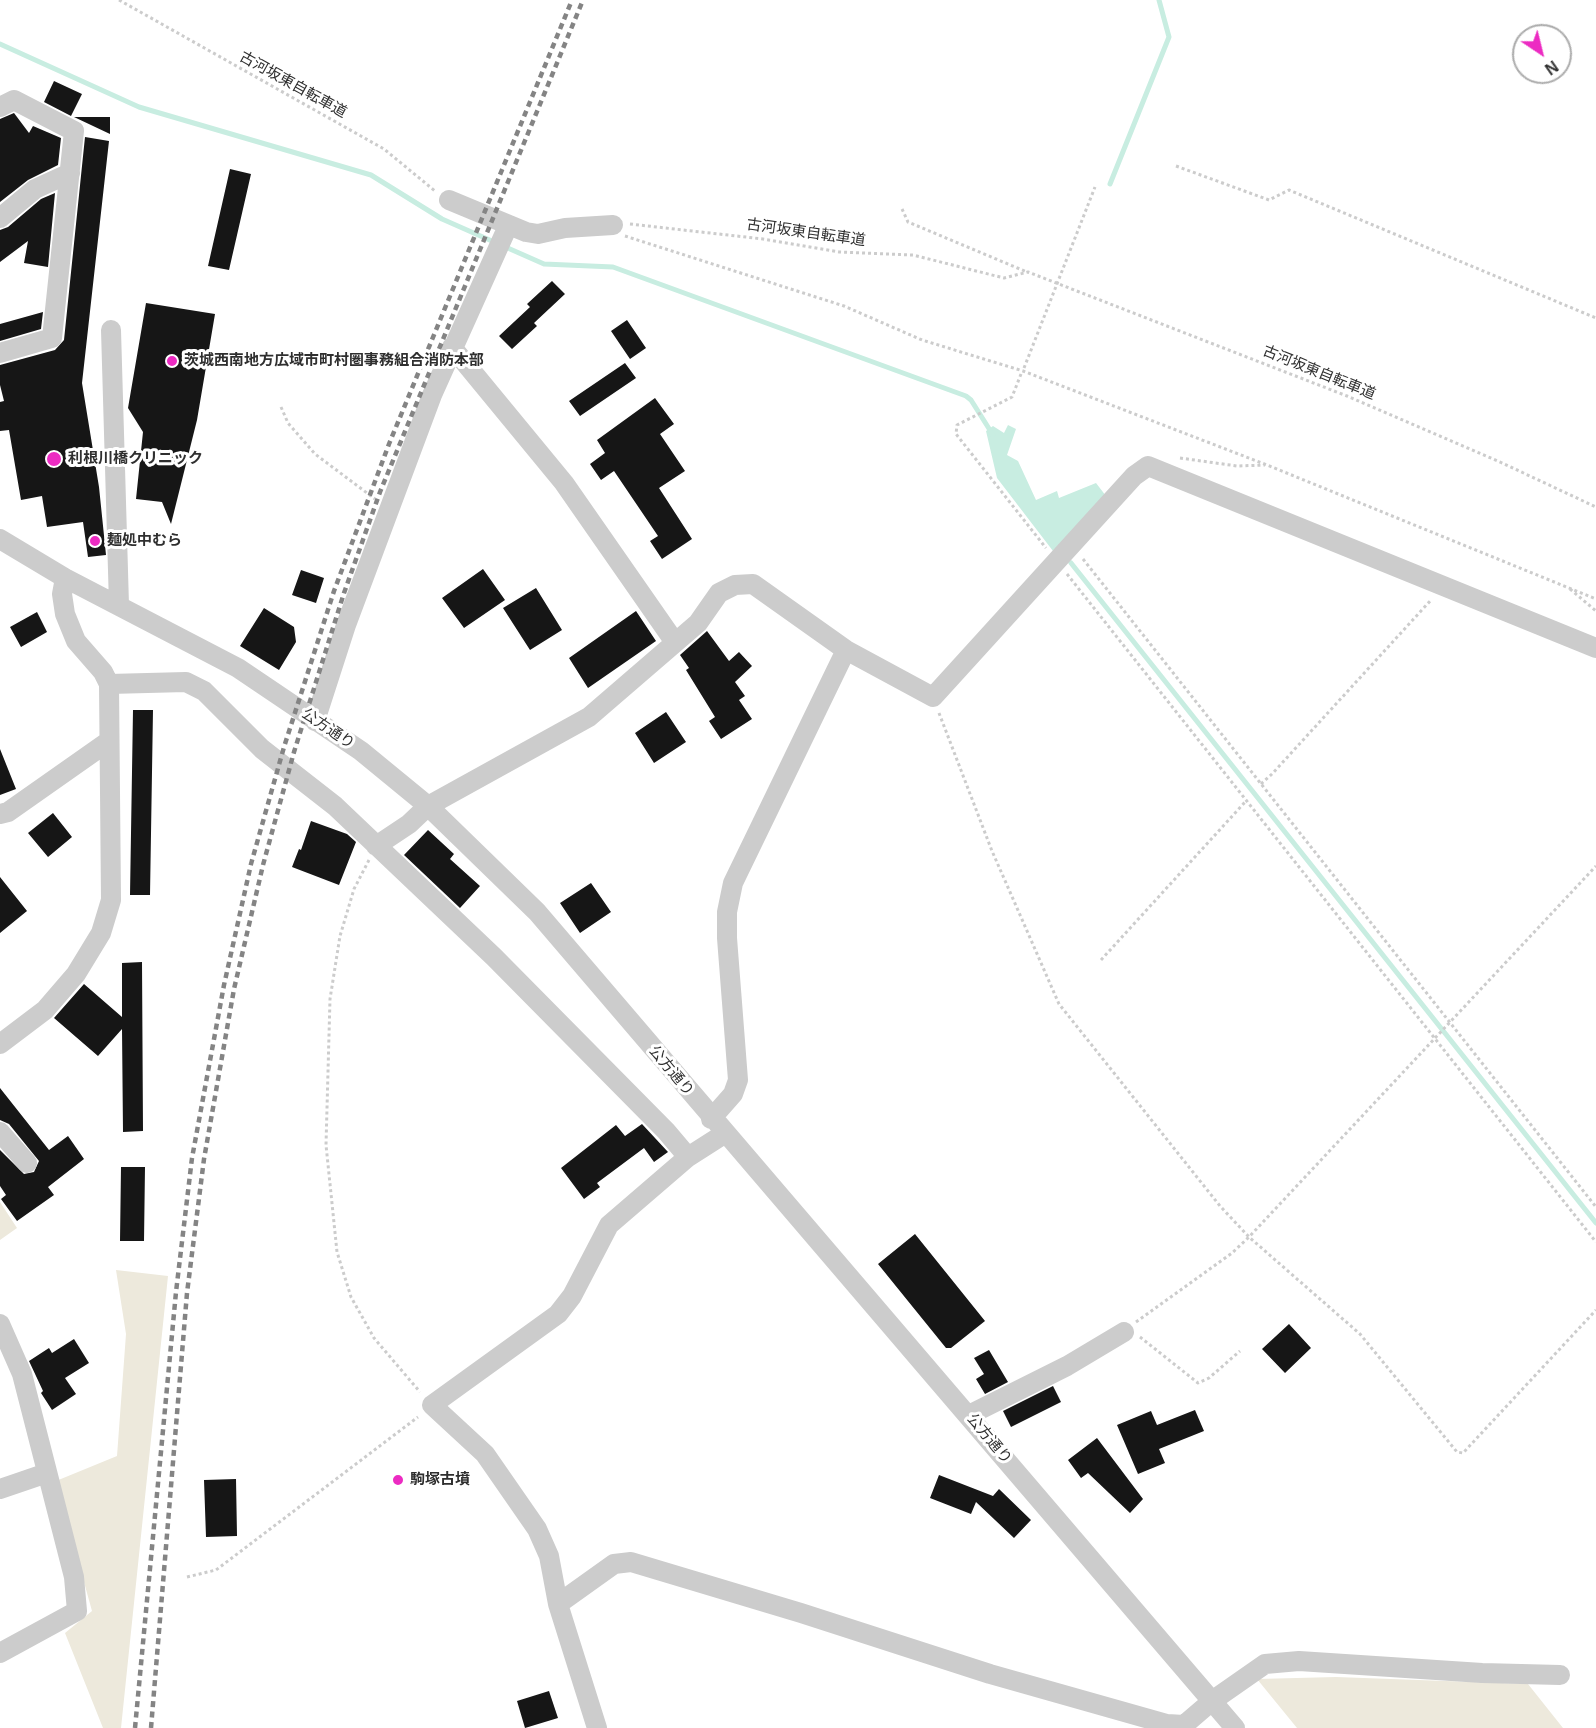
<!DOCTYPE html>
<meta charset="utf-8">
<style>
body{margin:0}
#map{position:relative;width:1596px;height:1728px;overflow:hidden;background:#fff;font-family:Helvetica,sans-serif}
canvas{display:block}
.north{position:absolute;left:1512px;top:24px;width:60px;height:60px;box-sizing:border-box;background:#fff;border:2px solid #acacac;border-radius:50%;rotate:145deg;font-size:16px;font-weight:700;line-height:24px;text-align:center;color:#2f2f2f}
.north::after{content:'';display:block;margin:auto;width:21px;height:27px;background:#ec2bc2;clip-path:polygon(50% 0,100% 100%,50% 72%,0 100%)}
</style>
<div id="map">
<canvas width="1596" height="1728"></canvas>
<div class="north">N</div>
</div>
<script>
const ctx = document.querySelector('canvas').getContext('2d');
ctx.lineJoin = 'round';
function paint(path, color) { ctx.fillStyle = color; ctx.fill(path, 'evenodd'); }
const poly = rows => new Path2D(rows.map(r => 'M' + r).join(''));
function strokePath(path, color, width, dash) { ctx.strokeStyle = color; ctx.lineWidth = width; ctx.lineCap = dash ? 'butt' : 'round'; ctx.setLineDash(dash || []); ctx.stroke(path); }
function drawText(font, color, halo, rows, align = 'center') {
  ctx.font = font + ' Helvetica,"Noto Sans JP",sans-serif'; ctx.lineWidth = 6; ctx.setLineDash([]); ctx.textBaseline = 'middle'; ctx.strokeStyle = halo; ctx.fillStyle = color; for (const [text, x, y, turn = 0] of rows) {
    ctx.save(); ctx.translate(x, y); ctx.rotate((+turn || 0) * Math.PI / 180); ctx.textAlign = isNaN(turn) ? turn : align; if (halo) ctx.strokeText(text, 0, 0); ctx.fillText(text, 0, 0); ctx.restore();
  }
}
paint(poly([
 [0,1202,17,1228,0,1240],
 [116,1270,168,1276,121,1728,103,1728,65,1633,92,1611,56,1481,117,1456,126,1334],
 [1336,1677,1528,1684,1563,1728,1297,1728,1257,1679]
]), '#ede9dc');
paint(poly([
 [1008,425,1016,429,1007,455,1018,461,1036,500,1057,491,1059,498,1096,483,1106,496,1053,551,997,478,986,431,993,426,1004,433]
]), '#c8ede1');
strokePath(poly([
 [0,44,139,107,371,175,442,219,544,264,613,267,966,396,971,400,993,435],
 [1110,184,1169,37,1159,0],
 [1071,563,1596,1223]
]), '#c8ede1', 5);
paint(poly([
 [54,81,82,94,71,116,44,102],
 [14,113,29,133,33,126,61,138,58,165,28,180,0,202,0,119],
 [74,117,110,117,110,134],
 [85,137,109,141,82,383,99,487,106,555,88,557,83,522,47,527,42,496,21,500,9,430,0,431,0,402,4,401,0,385,0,365,55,350,64,340],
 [230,169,251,174,229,270,208,266],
 [55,193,48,267,24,263,28,241,0,262,0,230,8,227,41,199],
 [552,281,565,294,534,323,537,326,512,349,499,336,530,307,527,304],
 [146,303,215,314,197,420,171,524,162,502,136,499,143,432,128,408],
 [43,312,41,329,0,341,0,324],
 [627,320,646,348,630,359,611,331],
 [625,363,636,378,580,416,569,401],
 [655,398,674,424,660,434,685,471,659,488,692,539,662,559,650,541,658,536,614,471,601,480,590,464,605,453,597,440],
 [483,569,505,600,464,628,442,598],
 [301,570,324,578,316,603,292,595],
 [536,588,562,630,530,650,503,608],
 [264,608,294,627,296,642,279,670,240,646],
 [636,611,656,641,588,688,569,658],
 [37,612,47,632,21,647,10,627],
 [707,631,729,661,739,652,752,666,735,682,745,696,739,700,752,719,721,739,709,721,715,717,686,670,689,668,680,655],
 [133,710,153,710,150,895,130,895],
 [666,712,686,742,654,763,635,733],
 [0,749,16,789,0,795],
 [53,813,72,837,48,857,28,833],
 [311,821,347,834,356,842,339,885,292,867,299,849,301,850],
 [428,830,454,854,450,859,480,886,460,908,404,855],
 [0,877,27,911,0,933],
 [591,883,611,912,580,933,560,903],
 [142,962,143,1131,123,1132,122,1029,98,1056,54,1018,84,984,122,1017,122,963],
 [0,1088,49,1150,68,1136,84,1159,48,1187,54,1195,17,1221,1,1199,6,1195,0,1186,0,1150,24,1174,34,1172,39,1161,9,1124,0,1120],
 [642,1124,668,1152,654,1162,644,1148,597,1183,600,1187,584,1199,561,1168,616,1125,625,1136],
 [121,1167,145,1167,144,1241,120,1241],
 [915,1234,985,1321,951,1348,946,1348,878,1264],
 [1289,1324,1311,1348,1285,1373,1262,1349],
 [74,1339,89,1363,65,1378,76,1394,52,1410,41,1393,43,1391,29,1361,49,1348,52,1353],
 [989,1350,1008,1382,985,1394,976,1379,984,1374,974,1358],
 [1053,1386,1061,1402,1011,1427,1003,1411],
 [1195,1410,1204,1431,1159,1449,1165,1463,1138,1474,1117,1425,1151,1411,1157,1425],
 [1097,1438,1143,1499,1130,1513,1088,1473,1081,1478,1068,1460],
 [939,1475,993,1496,999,1489,1031,1520,1014,1538,976,1502,971,1514,930,1498],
 [236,1479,237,1536,206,1537,204,1480],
 [549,1691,558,1718,525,1728,517,1701]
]), '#161616');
strokePath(poly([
 [119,0,384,149,435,191],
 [1176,166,1269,200,1289,190,1596,318],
 [902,209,908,222,1027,272],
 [630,224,763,239,839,252,913,255,1004,278,1028,272,1347,396,1500,462,1596,507],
 [625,236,844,306,922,340,1023,371,1267,465,1596,599],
 [1024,368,1095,187],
 [1021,374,1012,397,957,425,956,434,1046,548],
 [281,407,288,423,315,454,375,499],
 [1180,458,1237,466,1265,465],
 [1083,559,1596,1207],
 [1067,574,1596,1242],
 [1570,589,1596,611],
 [939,713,992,851,1059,1004,1220,1206,1249,1237,1360,1334,1457,1452,1463,1453,1596,1310],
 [1261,784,1272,774,1431,600],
 [369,860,354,889,340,936,330,999,326,1145,337,1252,351,1297,374,1338,420,1392],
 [1101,960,1246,801],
 [1136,1322,1232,1253,1249,1237,1596,866],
 [1140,1337,1198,1383,1209,1378,1240,1351],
 [187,1577,216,1570,418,1417]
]), '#ccc', 3, [3, 3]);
strokePath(poly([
 [0,107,14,100,74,131,52,338,0,353],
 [449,200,526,232,538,234,565,228,613,225],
 [0,218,35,189,70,173],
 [111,330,119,605],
 [452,347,564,483,674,641],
 [0,539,65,578,238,668,361,751,428,806,537,912,1235,1728],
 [109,684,186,682,204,691,262,749,335,806,494,957,666,1131,688,1157],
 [315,721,346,625,432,395,508,226],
 [0,814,8,812,109,741],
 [376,846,409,824,428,806,589,717,698,623,719,593,735,585,753,584,846,650,933,697,1134,476,1148,466,1596,648],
 [0,1044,45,1010,76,974,101,933,111,900,109,684,103,672,76,641,65,614,62,594,65,578],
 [711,1119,733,1094,738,1080,727,938,727,912,733,883,846,650],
 [0,1132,27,1163],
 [0,1324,22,1374,74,1577,77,1611,0,1653],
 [969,1415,1067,1366,1124,1332],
 [0,1489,47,1473],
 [558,1604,614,1564,631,1562,801,1613,990,1674,1167,1724,1184,1725,1212,1701,1265,1664,1299,1661,1482,1673,1560,1675],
 [597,1728,558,1604,549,1556,537,1529,485,1454,432,1405,558,1314,572,1296,609,1225,688,1157,724,1134]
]), '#ccc', 20);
strokePath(poly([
 [135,1728,176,1292,192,1158,224,985,251,864,284,747,334,591,389,444,572,0],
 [151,1728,187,1293,204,1159,234,989,263,865,294,752,344,593,380,492,583,0]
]), '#848484', 4.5, [6, 4.5]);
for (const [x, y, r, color] of [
 [172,361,6,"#ec2bc2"],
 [54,459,8,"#ec2bc2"],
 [95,541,6,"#ec2bc2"],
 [398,1480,6,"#ec2bc2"]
]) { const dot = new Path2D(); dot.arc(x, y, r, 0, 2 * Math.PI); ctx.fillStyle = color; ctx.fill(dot); strokePath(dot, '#fff', 2); }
drawText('15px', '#2f2f2f', '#fff', [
 ["古河坂東自転車道",293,85,29],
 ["古河坂東自転車道",806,233,8],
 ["古河坂東自転車道",1319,373,22],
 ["公方通り",328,729,34],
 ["公方通り",671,1071,50],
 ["公方通り",989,1439,50]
]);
drawText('bold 15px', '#2f2f2f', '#fff', [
 ["茨城西南地方広域市町村圏事務組合消防本部",184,361],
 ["利根川橋クリニック",68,459],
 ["麺処中むら",107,541],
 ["駒塚古墳",410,1480]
], 'left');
</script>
